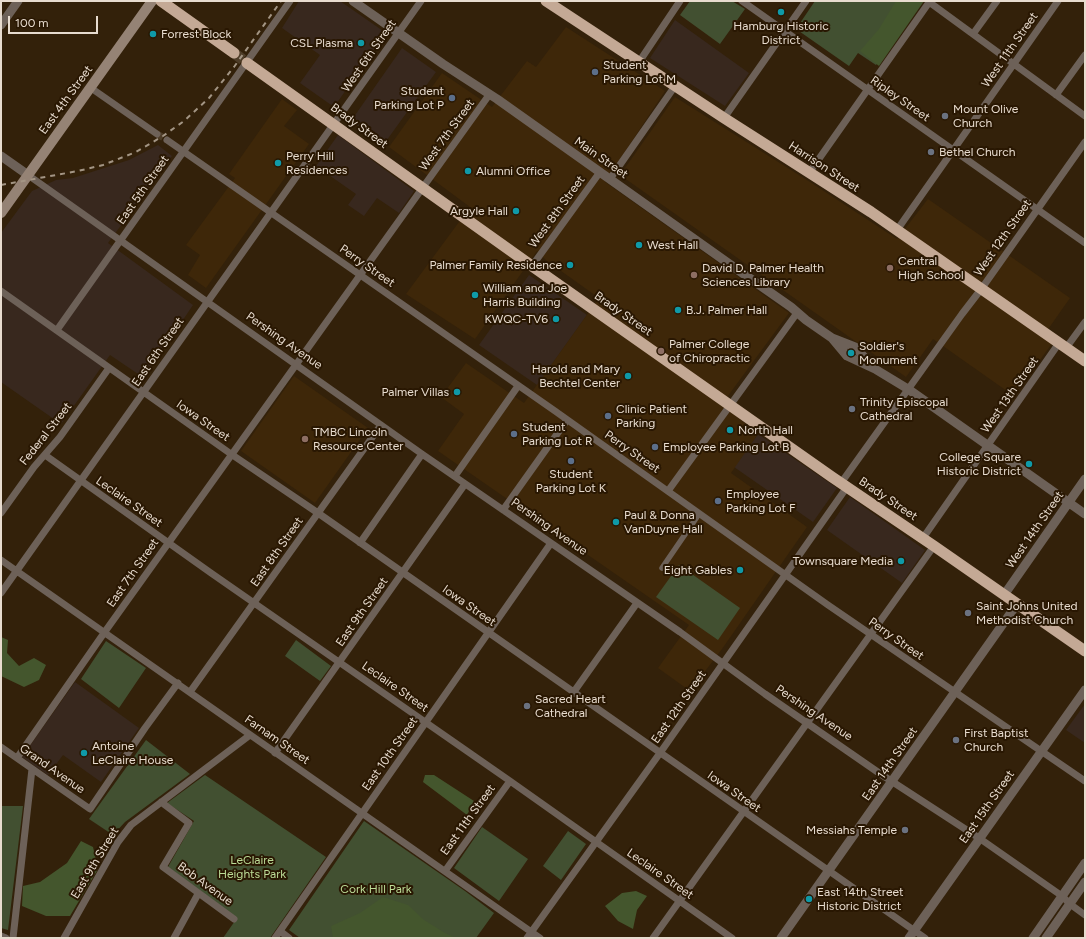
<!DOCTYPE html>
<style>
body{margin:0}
#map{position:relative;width:1086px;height:939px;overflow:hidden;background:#33210a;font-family:Figtree,sans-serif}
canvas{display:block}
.frame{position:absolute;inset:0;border:2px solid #e8dccf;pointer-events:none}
.scale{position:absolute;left:8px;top:16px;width:90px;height:18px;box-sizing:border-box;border:2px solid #e8dccf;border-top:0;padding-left:5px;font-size:12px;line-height:14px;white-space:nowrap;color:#e8dccf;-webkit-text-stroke:3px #291702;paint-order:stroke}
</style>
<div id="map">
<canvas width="1086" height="939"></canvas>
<div class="frame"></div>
<div class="scale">100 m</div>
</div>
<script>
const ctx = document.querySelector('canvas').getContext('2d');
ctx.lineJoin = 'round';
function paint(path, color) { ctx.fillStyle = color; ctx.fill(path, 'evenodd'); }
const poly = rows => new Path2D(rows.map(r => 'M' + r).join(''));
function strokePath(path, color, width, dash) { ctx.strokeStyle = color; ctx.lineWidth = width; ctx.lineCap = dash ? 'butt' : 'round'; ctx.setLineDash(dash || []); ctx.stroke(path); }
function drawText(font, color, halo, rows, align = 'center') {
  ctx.font = font + ' Figtree,sans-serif'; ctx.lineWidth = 4; ctx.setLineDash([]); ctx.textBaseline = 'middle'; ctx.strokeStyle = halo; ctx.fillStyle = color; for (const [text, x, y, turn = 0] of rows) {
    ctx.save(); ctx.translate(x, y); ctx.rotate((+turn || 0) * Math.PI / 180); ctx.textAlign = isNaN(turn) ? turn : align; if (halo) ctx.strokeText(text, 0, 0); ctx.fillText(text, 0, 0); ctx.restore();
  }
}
paint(poly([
 [299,1,340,1,386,33,334,107,300,83,320,55,282,28],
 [675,20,749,73,725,106,650,58],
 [402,48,436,72,384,144,351,121],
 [338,135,414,191,399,213,377,198,364,216,348,205,356,194,316,166],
 [158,145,172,156,108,243,193,305,144,378,110,355,61,424,1,382,1,233,32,191,56,180,73,178,129,160],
 [529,275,587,315,537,385,479,345],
 [758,434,837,488,813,522,734,467],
 [850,497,925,550,902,583,827,530],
 [75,682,139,728,101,782,63,755,48,775,22,757],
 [1085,704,1085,743,1066,730]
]), '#38281e');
paint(poly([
 [566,27,665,91,605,182,789,313,722,404,758,434,731,473,807,527,722,649,690,691,658,668,689,625,438,451,464,414,441,397,466,363,524,403,599,298,547,261,537,251,475,339,406,294,470,207,389,147,442,73,492,107,527,61,536,67],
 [675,97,810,182,897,239,928,199,1070,298,1044,335,1053,342,1014,396,933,339,906,377,620,175],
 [282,99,297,110,284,126,309,144,206,288,188,275,200,255,186,245,235,178,229,174],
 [294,376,368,428,315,503,241,451]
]), '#3e2709');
paint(poly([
 [690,1,732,1,745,9,720,44,680,15],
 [815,1,921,1,876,65,858,53,849,66,796,29],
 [679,565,740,608,718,640,656,597],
 [296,640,331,666,320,681,285,656],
 [106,641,146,668,119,708,81,679],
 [146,740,190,774,125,822,113,835,89,819],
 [205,775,326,857,270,938,223,938,237,918,168,867,194,821,167,803],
 [1,806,23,806,8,930,1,928],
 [364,821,465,891,494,913,476,938,300,938,289,930],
 [482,827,528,859,499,901,454,868],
 [568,831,586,844,561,880,543,866]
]), '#425031');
paint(poly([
 [896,1,924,1,879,66,860,51,879,29],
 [1,637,8,640,7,653,19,666,34,658,46,665,39,680,24,687,1,676],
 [425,775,434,775,474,801,467,815,423,782],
 [81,841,93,847,98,869,70,916,46,916,22,906,23,886,40,882,67,863],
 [636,891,647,896,637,910,633,929,618,921,605,906,622,893],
 [383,897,408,905,424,920,445,933,456,938,333,938,331,926,360,913]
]), '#44562d');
strokePath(poly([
 [157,134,167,140]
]), '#4e3d28', 7, [7, 3.5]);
strokePath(poly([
 [234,53,247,63]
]), '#4e3d28', 11, [11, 5.5]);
strokePath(poly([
 [662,568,699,514]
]), '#6d6158', 5.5);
strokePath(poly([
 [742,1,1085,243],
 [929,2,1085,116],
 [973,34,997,1],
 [639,62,680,1],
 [91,88,157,134],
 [1056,95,1085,55],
 [724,118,806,1],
 [167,140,555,411,828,605,1085,781],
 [809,173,930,1],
 [28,175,422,454,680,632,765,694,882,775,979,838,1062,896,1070,904,1085,915],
 [610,179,675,86],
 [897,230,1058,1],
 [532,266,600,172],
 [1,291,231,454,318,513,925,938],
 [57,330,290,1],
 [1066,348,1085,322],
 [45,455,211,573,510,781,732,938],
 [455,476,518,386],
 [841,483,962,314,982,288,1085,142],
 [668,491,797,313],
 [503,510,567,420],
 [1,513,34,467,60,437,109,368],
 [923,538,1059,343],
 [360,543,422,454],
 [1,560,540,938],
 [1,593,421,1],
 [190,692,381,425],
 [573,693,637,603],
 [1,747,90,809,145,728,178,683],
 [275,753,465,484],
 [17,758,104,633,489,95],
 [161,802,189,823,163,867,234,919],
 [445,871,510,781],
 [280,931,289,938],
 [1,936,6,938],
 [13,938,32,769],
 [64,938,118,842,131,825,250,735],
 [174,938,198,894],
 [275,938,551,543],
 [527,938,660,753,847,487],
 [653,938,934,546]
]), '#6d6158', 7);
strokePath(poly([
 [353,1,443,64,497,99,728,263,791,307,806,320,832,338],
 [1,25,18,1],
 [1,156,28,175],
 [875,369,855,347,832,338,847,356,875,369,908,389,1085,514],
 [1004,595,1085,479],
 [781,938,1017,604],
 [909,938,1085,690],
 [1033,938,1085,863],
 [1046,938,1085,882]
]), '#6d6158', 9);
strokePath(poly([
 [1,213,152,1]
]), '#958375', 10);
strokePath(poly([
 [161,1,234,53],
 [546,1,724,118,871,212,1085,361],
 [247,63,532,266,832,477,934,546,1085,651]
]), '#c4a995', 11);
strokePath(poly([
 [1,185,78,171,103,165,136,152,163,136,184,121,209,98,234,67,281,1]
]), '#a39584', 2, [5, 5]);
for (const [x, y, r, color] of [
 [781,12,4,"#0f9aa8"],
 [153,34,4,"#0f9aa8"],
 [361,43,4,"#0f9aa8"],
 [595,72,4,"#5c6f8a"],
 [452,98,4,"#5c6f8a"],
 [945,116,4,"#6b7280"],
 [931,152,4,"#6b7280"],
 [278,163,4,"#0f9aa8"],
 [468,171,4,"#0f9aa8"],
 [516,211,4,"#0f9aa8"],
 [639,245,4,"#0f9aa8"],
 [570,265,4,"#0f9aa8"],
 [890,268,4,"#8d6e63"],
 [694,275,4,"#8d6e63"],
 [475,295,4,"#0f9aa8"],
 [678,310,4,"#0f9aa8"],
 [556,319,4,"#0f9aa8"],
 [661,351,4,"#8d6e63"],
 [851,353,4,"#0f9aa8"],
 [628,376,4,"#0f9aa8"],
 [457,392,4,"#0f9aa8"],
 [852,409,4,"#6b7280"],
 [608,416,4,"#5c6f8a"],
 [730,430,4,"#0f9aa8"],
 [514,434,4,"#5c6f8a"],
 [305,439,4,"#8d6e63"],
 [655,447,4,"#5c6f8a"],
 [571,461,4,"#5c6f8a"],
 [1029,464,4,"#0f9aa8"],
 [718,501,4,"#5c6f8a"],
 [616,522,4,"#0f9aa8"],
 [901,561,4,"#0f9aa8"],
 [740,570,4,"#0f9aa8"],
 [968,613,4,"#6b7280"],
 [527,706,4,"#6b7280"],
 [956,740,4,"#6b7280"],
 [84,753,4,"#0f9aa8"],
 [905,830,4,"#6b7280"],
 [809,899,4,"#0f9aa8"]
]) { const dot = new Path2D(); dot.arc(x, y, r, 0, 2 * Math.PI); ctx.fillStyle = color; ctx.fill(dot); strokePath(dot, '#291702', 1.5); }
drawText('12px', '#e8dccf', '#291702', [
 ["Hamburg Historic",781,26,"center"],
 ["District",781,40,"center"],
 ["Forrest Block",161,34],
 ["CSL Plasma",353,43,"right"],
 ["Student",603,65],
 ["Parking Lot M",603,79],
 ["Student",444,91,"right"],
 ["Parking Lot P",444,105,"right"],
 ["Mount Olive",953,109],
 ["Church",953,123],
 ["Bethel Church",939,152],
 ["Perry Hill",286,156],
 ["Residences",286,170],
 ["Alumni Office",476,171],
 ["Argyle Hall",508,211,"right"],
 ["West Hall",647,245],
 ["Central",898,261],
 ["High School",898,275],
 ["Palmer Family Residence",562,265,"right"],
 ["David D. Palmer Health",702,268],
 ["Sciences Library",702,282],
 ["William and Joe",483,288],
 ["Harris Building",483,302],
 ["B.J. Palmer Hall",686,310],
 ["KWQC-TV6",548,319,"right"],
 ["Palmer College",669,344],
 ["of Chiropractic",669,358],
 ["Soldier's",859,346],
 ["Monument",859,360],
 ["Harold and Mary",620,369,"right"],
 ["Bechtel Center",620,383,"right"],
 ["Palmer Villas",449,392,"right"],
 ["Trinity Episcopal",860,402],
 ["Cathedral",860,416],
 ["Clinic Patient",616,409],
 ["Parking",616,423],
 ["Student",522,427],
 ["Parking Lot R",522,441],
 ["North Hall",738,430],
 ["TMBC Lincoln",313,432],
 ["Resource Center",313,446],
 ["Employee Parking Lot B",663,447],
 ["College Square",1021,457,"right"],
 ["Historic District",1021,471,"right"],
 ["Student",571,474,"center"],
 ["Parking Lot K",571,488,"center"],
 ["Employee",726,494],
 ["Parking Lot F",726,508],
 ["Paul & Donna",624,515],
 ["VanDuyne Hall",624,529],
 ["Townsquare Media",893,561,"right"],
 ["Eight Gables",732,570,"right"],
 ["Saint Johns United",976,606],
 ["Methodist Church",976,620],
 ["Sacred Heart",535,699],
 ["Cathedral",535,713],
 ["First Baptist",964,733],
 ["Church",964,747],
 ["Antoine",92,746],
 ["LeClaire House",92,760],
 ["Messiahs Temple",897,830,"right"],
 ["East 14th Street",817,892],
 ["Historic District",817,906]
], 'left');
drawText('12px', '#e8dccf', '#291702', [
 ["West 11th Street",1010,50,-55],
 ["West 6th Street",369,56,-55],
 ["Ripley Street",900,99,35],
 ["East 4th Street",66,100,-54],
 ["Brady Street",359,126,36],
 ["West 7th Street",447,135,-54],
 ["Main Street",601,158,35],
 ["Harrison Street",824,167,33],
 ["East 5th Street",143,190,-55],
 ["West 8th Street",557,212,-54],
 ["West 12th Street",1003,238,-55],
 ["Perry Street",367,266,35],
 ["Brady Street",623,314,35],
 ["Pershing Avenue",284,341,35],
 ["East 6th Street",158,352,-55],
 ["West 13th Street",1010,395,-55],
 ["Iowa Street",203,421,35],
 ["Federal Street",46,434,-52],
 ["Perry Street",632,452,35],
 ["Brady Street",888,499,34],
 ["Leclaire Street",129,502,35],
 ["Pershing Avenue",549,527,35],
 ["West 14th Street",1035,530,-55],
 ["East 8th Street",277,552,-55],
 ["East 7th Street",133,573,-55],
 ["Iowa Street",469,606,35],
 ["East 9th Street",362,612,-55],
 ["Perry Street",896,639,35],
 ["Leclaire Street",395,687,35],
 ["East 12th Street",679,707,-55],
 ["Pershing Avenue",814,713,34],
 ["Farnam Street",277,740,35],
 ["East 10th Street",390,754,-55],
 ["East 14th Street",890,764,-55],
 ["Grand Avenue",52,769,35],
 ["Iowa Street",734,792,35],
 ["East 15th Street",987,807,-55],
 ["East 11th Street",468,820,-54],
 ["East 9th Street",95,863,-59],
 ["Leclaire Street",660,874,35],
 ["Bob Avenue",205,884,36]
]);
drawText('12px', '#bcdc97', '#291702', [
 ["LeClaire",252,860],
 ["Heights Park",252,874],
 ["Cork Hill Park",376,889]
]);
</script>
